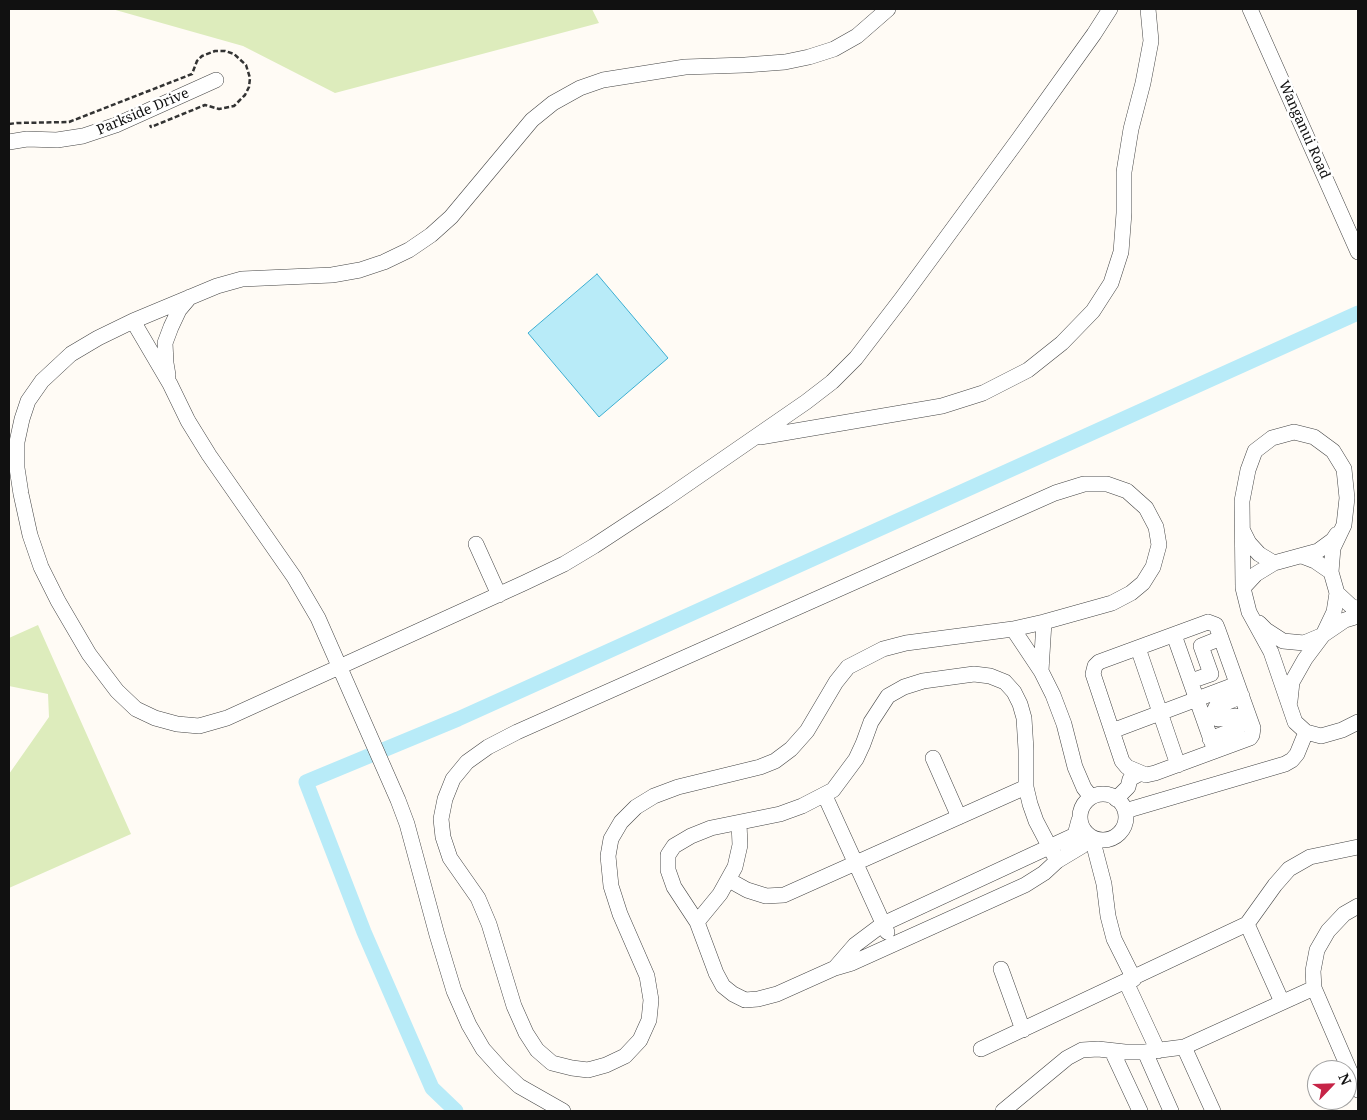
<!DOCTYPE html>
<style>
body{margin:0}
#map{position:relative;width:1367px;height:1120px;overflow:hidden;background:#fffbf5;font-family:"Noto Serif",serif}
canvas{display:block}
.frame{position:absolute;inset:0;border:10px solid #111;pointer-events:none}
.north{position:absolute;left:1307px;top:1060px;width:50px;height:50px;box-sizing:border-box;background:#fff;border:1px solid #a0a0a0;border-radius:50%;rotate:66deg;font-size:14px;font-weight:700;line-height:20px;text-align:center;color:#111}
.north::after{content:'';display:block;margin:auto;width:18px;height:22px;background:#c62447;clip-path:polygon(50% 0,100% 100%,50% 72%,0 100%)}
</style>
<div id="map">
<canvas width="1367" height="1120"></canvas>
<div class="frame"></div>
<div class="north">N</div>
</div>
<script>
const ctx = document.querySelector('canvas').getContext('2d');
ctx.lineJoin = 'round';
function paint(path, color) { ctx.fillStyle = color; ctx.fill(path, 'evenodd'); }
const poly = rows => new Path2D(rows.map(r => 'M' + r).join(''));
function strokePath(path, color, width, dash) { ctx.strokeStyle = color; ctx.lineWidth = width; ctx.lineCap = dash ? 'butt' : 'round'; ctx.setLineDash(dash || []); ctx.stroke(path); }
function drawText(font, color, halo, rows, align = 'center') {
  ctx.font = font + ' "Noto Serif",serif'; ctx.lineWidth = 5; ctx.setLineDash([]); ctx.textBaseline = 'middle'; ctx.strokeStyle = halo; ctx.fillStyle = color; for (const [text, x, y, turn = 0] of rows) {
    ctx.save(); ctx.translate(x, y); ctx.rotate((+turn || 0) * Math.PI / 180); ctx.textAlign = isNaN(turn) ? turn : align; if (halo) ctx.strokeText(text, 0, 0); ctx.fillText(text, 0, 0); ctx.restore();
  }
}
paint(poly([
 [112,9,592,9,599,23,335,93,243,46],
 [38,625,131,834,9,888,9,774,49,717,48,694,9,686,9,638]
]), '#ddecbc');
const water = poly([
 [597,274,668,358,599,417,528,333,597,274]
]);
paint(water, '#b8ebf8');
strokePath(water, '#3daed1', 1);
strokePath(poly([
 [456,1111,432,1088,364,932,306,782,458,719,1358,313]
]), '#b8ebf8', 15);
const minor = poly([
 [888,9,857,36,834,49,809,57,785,62,745,65,685,67,603,80,580,88,553,103,532,120,451,217,431,235,409,250,384,262,360,270,332,275,242,279,217,286,133,321,98,338,71,354,42,381,28,401,22,419,17,442,17,468,21,494,30,535,41,567,58,601,89,654,117,691,136,709,155,718,177,724,199,726,227,718,524,583,564,564,594,546,664,500,806,402,832,382,856,358,902,298,1018,140,1094,34,1110,9],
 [1250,9,1358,252],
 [9,142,27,139,57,140,83,136,116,125,216,80],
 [133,321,170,384,188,421,209,455,294,577,318,618,398,800,407,824,437,935,454,991,469,1025,483,1049,501,1069,519,1086,563,1111],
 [168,375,166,363,165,343,171,327,179,310,190,297],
 [760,437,942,406,983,393,1028,370,1062,343,1093,311,1111,283,1121,252,1124,213,1124,172,1131,129,1143,83,1151,41,1148,9],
 [1084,484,1107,484,1127,491,1146,508,1156,527,1159,545,1153,567,1143,583,1131,593,1112,603,1044,622,1013,629,906,643,883,649,848,667,836,682,807,731,791,749,775,761,760,767,678,787,654,796,636,807,621,822,611,839,608,856,611,886,620,914,647,976,651,1000,649,1020,640,1040,625,1056,606,1065,588,1070,572,1068,552,1063,537,1050,526,1033,514,1006,489,924,478,898,450,858,443,837,441,819,445,799,453,779,467,762,488,747,517,732,1055,493,1084,484],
 [1243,531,1249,543,1259,554,1274,563],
 [476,544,499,595],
 [1302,556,1315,561,1331,572],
 [1243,588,1256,574,1274,563,1318,551,1333,540,1337,534],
 [1358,609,1351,606,1337,593,1331,572,1333,548,1344,525,1347,498,1344,469,1333,451,1314,437,1294,432,1272,438,1255,451,1248,470,1242,501,1243,588,1249,612,1271,652,1295,722,1306,732,1321,736,1342,730,1358,722],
 [1208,622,1216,625,1218,630,1253,728,1252,735,1250,738,1155,773,1146,775,1127,767,1122,761,1093,674,1095,666,1099,662,1208,622],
 [1259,623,1266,630,1283,641,1304,643,1323,635,1334,612,1337,593],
 [1013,629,1041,671,1053,695,1064,724,1075,767,1084,788,1091,797],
 [1174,635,1215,751],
 [1138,648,1178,765],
 [1041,671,1044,622],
 [1191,681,1211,674,1201,646,1221,638],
 [1290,701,1292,682,1305,659,1323,635,1345,620,1358,616],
 [1112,731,1237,684],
 [1210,739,1236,729,1240,726,1241,722,1240,719,1236,716,1218,719,1214,717,1213,714,1216,707,1242,696],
 [933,758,959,817],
 '1080 817a23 23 0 1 1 46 0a23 23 0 1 1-46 0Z',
 [825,796,887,932],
 [1116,799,1128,787,1130,779,1141,773],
 [1125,811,1285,764,1292,760,1297,754,1306,732],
 [1092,838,1104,884,1108,916,1114,939,1134,979],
 [1057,861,1036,821,1030,804,1026,787,1026,750,1024,718,1020,704,1014,692,1005,682,990,676,974,674,923,681,904,687,888,696,871,722,863,744,856,759,833,790,802,806,780,814,711,828,691,836,674,846,668,855,668,870,674,887,697,922,716,973,723,986,733,994,745,1000,758,999,777,994,835,968,852,963,1025,885,1044,873,1057,861,1082,846,1090,837],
 [729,880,747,890,766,896,784,895,1026,787],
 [1358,906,1344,914,1328,931,1317,950,1313,971,1314,988,1358,1090],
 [697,922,720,894,735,867,740,845,739,823],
 [1247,924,1282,1002],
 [835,968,855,945,883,924,1075,835,1079,820],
 [1001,969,1023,1030],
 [1126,982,1158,1051],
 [1184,1047,1213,1111],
 [981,1049,1247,924,1275,885,1289,869,1310,857,1358,847],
 [1112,1051,1140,1111],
 [1145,1052,1171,1111],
 [1003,1111,1067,1058,1082,1050,1098,1049,1125,1052,1145,1052,1184,1047,1314,988]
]);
strokePath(minor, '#444', 16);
strokePath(poly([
 [9,124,17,123,69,122,192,74,197,61,202,56,215,51,225,51,234,54,246,65,250,78,249,87,245,95,234,106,219,109,205,105,151,127,150,125]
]), '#333', 2.5, [5, 2.5]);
strokePath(minor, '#fff', 15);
drawText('14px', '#111', '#fff', [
 ["Parkside Drive",143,112,-23],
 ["Wanganui Road",1304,130,66]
]);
</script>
